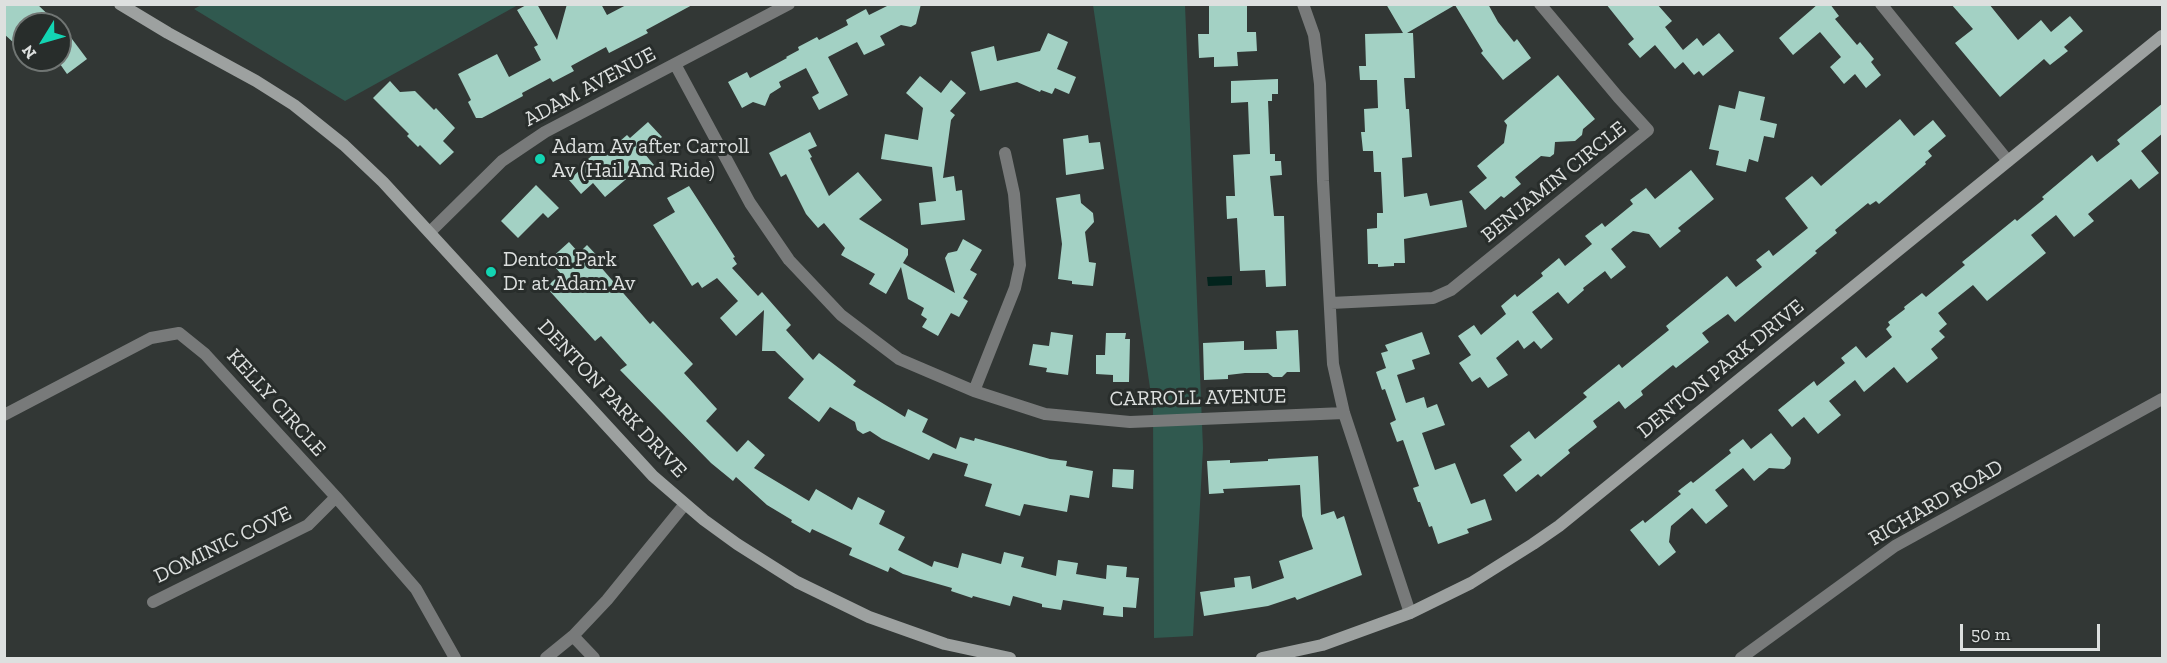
<!DOCTYPE html>
<style>
body{margin:0}
#map{position:relative;width:2167px;height:663px;overflow:hidden;background:#323735;font-family:"Zilla Slab",serif}
canvas{display:block}
.frame{position:absolute;inset:0;border:6px solid #dde0df;pointer-events:none}
.north{position:absolute;left:12px;top:12px;width:60px;height:60px;box-sizing:border-box;background:#282d2b;border:2px solid #707573;border-radius:50%;rotate:233deg;font-size:16px;font-weight:700;line-height:24px;text-align:center;color:#dde0df}
.north::after{content:'';display:block;margin:auto;width:21px;height:27px;background:#13d5b3;clip-path:polygon(50% 0,100% 100%,50% 72%,0 100%)}
.scale{position:absolute;left:1960px;top:624px;width:140px;height:27px;box-sizing:border-box;border:3px solid #dde0df;border-top:0;padding-left:8px;font-size:18px;line-height:21px;white-space:nowrap;color:#dde0df;-webkit-text-stroke:4px #282d2b;paint-order:stroke}
</style>
<div id="map">
<canvas width="2167" height="663"></canvas>
<div class="frame"></div>
<div class="north">N</div>
<div class="scale">50 m</div>
</div>
<script>
const ctx = document.querySelector('canvas').getContext('2d');
ctx.lineJoin = 'round';
function paint(path, color) { ctx.fillStyle = color; ctx.fill(path, 'evenodd'); }
const poly = rows => new Path2D(rows.map(r => 'M' + r).join(''));
function strokePath(path, color, width, dash) { ctx.strokeStyle = color; ctx.lineWidth = width; ctx.lineCap = dash ? 'butt' : 'round'; ctx.setLineDash(dash || []); ctx.stroke(path); }
function drawText(font, color, halo, rows, align = 'center') {
  ctx.font = font + ' "Zilla Slab",serif'; ctx.lineWidth = 6; ctx.setLineDash([]); ctx.textBaseline = 'middle'; ctx.strokeStyle = halo; ctx.fillStyle = color; for (const [text, x, y, turn = 0] of rows) {
    ctx.save(); ctx.translate(x, y); ctx.rotate((+turn || 0) * Math.PI / 180); ctx.textAlign = isNaN(turn) ? turn : align; if (halo) ctx.strokeText(text, 0, 0); ctx.fillText(text, 0, 0); ctx.restore();
  }
}
paint(poly([
 [203,4,518,4,518,5,345,101,194,9],
 [1093,5,1185,5,1203,448,1193,636,1154,638,1153,408]
]), '#30594f');
paint(poly([
 [1232,276,1232,285,1208,286,1207,277]
]), '#02231c');
paint(poly([
 [4,4,37,4,58,24,24,24,24,52,4,34],
 [528,4,537,4,557,40,567,4,601,4,607,15,628,4,694,4,646,30,648,33,609,53,606,47,571,66,574,71,553,82,550,78,522,93,523,96,482,118,476,118,468,102,471,100,458,74,497,54,509,77,541,60,534,47,538,45,517,10],
 [891,4,921,4,916,24,911,27,901,25,880,36,885,45,864,55,857,42,828,57,848,95,819,110,812,97,819,93,806,68,779,82,781,87,770,94,765,106,753,102,742,108,728,82,747,72,750,78,787,58,786,57,799,50,798,47,817,37,819,40,848,25,846,20,866,9,869,15],
 [1209,4,1247,4,1247,32,1256,32,1257,51,1237,52,1238,66,1214,67,1214,57,1199,58,1198,34,1209,34],
 [1386,4,1488,4,1498,22,1514,42,1517,39,1531,58,1503,80,1481,53,1483,51,1455,5,1407,33,1413,33,1415,78,1404,78,1406,109,1409,109,1412,157,1402,158,1404,197,1427,193,1430,206,1462,200,1467,227,1404,239,1405,263,1394,263,1394,266,1378,267,1378,264,1368,264,1367,229,1377,228,1377,213,1383,213,1381,172,1374,172,1373,151,1363,151,1361,132,1365,132,1364,109,1378,108,1377,80,1360,80,1359,66,1366,66,1365,34,1403,33],
 [1606,4,1657,4,1672,21,1665,27,1683,50,1697,38,1703,46,1719,33,1734,51,1703,76,1699,71,1694,75,1683,62,1675,69,1655,45,1640,58,1628,44,1634,39],
 [1818,4,1830,4,1839,16,1835,19,1857,45,1860,42,1874,59,1871,62,1881,75,1866,88,1855,74,1844,84,1830,67,1841,57,1820,32,1793,55,1779,38],
 [1951,4,1989,4,2018,40,2041,20,2051,32,2070,16,2083,31,2064,47,2068,51,2050,65,2044,59,2000,97,1955,43,1973,29],
 [60,23,87,59,67,74,60,64],
 [1048,33,1068,42,1057,69,1076,77,1069,94,1055,88,1052,94,1041,90,1040,92,1017,82,980,91,971,52,994,46,997,61,1040,51],
 [1558,75,1595,119,1583,129,1582,135,1575,141,1555,142,1554,154,1550,157,1541,156,1515,177,1521,184,1504,198,1501,196,1485,210,1469,192,1487,178,1477,166,1504,143,1507,125,1504,121],
 [920,76,941,93,951,80,966,93,950,111,955,115,951,120,943,178,954,176,956,191,962,190,965,220,921,225,919,203,936,201,932,167,881,159,885,134,918,140,923,108,906,93],
 [1278,79,1278,94,1272,94,1272,101,1268,101,1269,125,1270,154,1275,154,1275,161,1281,161,1282,175,1270,176,1274,216,1284,216,1286,286,1266,287,1265,270,1240,271,1237,218,1227,219,1226,196,1235,196,1233,155,1250,154,1248,102,1231,103,1231,81],
 [390,81,400,92,415,91,434,110,436,108,455,128,443,141,454,152,440,165,420,145,418,147,407,136,409,134,373,98],
 [1739,91,1765,97,1760,120,1777,124,1774,138,1764,136,1758,162,1749,159,1746,172,1716,165,1719,151,1709,149,1719,105,1735,109],
 [2163,103,2163,133,2141,151,2159,173,2139,189,2131,179,2088,214,2094,221,2074,237,2056,215,2031,235,2046,253,1987,301,1973,285,1938,313,1947,324,1939,331,1945,337,1931,349,1938,358,1907,383,1894,367,1864,392,1855,380,1829,401,1841,415,1818,434,1804,417,1792,427,1778,410,1814,381,1817,386,1845,363,1841,358,1856,346,1866,358,1892,337,1886,329,1890,325,1888,322,1905,309,1904,307,1922,293,1926,297,1960,269,1965,265,1962,262,2015,219,2017,221,2044,199,2042,197,2092,155,2097,162,2120,144,2117,140],
 [1900,119,1914,136,1933,120,1946,136,1928,151,1932,156,1925,162,1926,164,1879,204,1876,201,1870,205,1868,203,1835,230,1837,233,1815,251,1817,253,1735,322,1728,314,1702,333,1709,342,1676,368,1673,365,1641,391,1643,395,1625,409,1619,401,1593,421,1597,427,1568,450,1570,453,1541,477,1538,474,1516,492,1503,475,1522,460,1510,446,1529,431,1535,439,1587,397,1583,393,1619,364,1622,368,1669,330,1666,326,1727,276,1736,287,1762,267,1756,260,1769,250,1773,256,1808,228,1785,198,1812,176,1821,186],
 [648,122,662,137,644,153,654,165,636,180,631,175,605,197,593,183,581,194,569,180,590,161,588,159,600,149,605,154,627,135,630,138],
 [810,132,817,146,808,150,812,157,810,158,829,196,858,172,882,200,859,219,908,249,908,255,903,263,955,293,945,258,948,253,957,251,963,239,982,250,970,270,977,274,963,298,968,301,959,317,951,313,938,336,922,327,927,319,921,315,924,308,908,299,901,267,886,294,869,284,875,274,841,255,845,248,824,223,818,228,806,214,786,174,781,177,769,153],
 [1088,135,1089,143,1100,142,1104,169,1066,175,1063,139],
 [1691,170,1714,199,1678,228,1681,231,1660,248,1649,234,1633,231,1611,249,1626,267,1611,279,1605,271,1583,288,1584,290,1568,304,1558,292,1532,312,1553,339,1541,349,1534,341,1524,349,1518,340,1496,358,1508,375,1488,388,1480,377,1472,382,1459,363,1471,355,1458,336,1474,325,1481,335,1506,314,1501,306,1515,294,1517,297,1543,276,1541,273,1559,258,1565,266,1592,244,1585,236,1602,223,1605,227,1633,204,1630,200,1646,188,1655,199],
 [536,185,559,208,548,218,543,213,518,238,501,221],
 [689,186,735,257,733,258,737,264,732,268,758,296,762,292,791,325,786,330,813,360,819,353,856,381,853,385,905,417,908,409,928,419,922,432,956,449,960,437,974,441,975,438,1050,459,1067,461,1066,466,1093,471,1089,498,1070,495,1067,512,1024,504,1020,516,985,506,992,484,964,476,968,464,933,453,929,460,882,439,870,431,863,434,857,430,855,422,830,407,819,422,788,398,804,379,775,351,762,351,764,310,736,336,720,318,738,301,717,278,702,288,698,282,692,286,653,225,675,212,667,198],
 [1080,194,1081,203,1093,213,1094,222,1085,232,1089,262,1096,263,1093,286,1072,284,1072,281,1058,279,1062,244,1056,198],
 [569,242,579,253,587,245,603,262,599,265,650,324,653,321,693,364,684,373,717,409,706,421,737,452,748,440,765,455,754,468,809,501,816,489,852,510,858,497,885,511,879,524,905,537,898,550,932,567,934,561,958,568,962,553,1001,564,1004,552,1024,557,1021,567,1056,576,1058,560,1078,563,1076,574,1106,579,1107,565,1127,567,1126,577,1139,578,1136,608,1123,607,1123,617,1103,615,1104,607,1063,600,1061,610,1042,607,1042,604,1013,596,1010,606,973,596,972,598,951,591,952,588,903,574,890,567,888,572,849,555,852,548,812,529,810,533,791,522,792,520,767,505,736,477,733,481,711,463,620,370,627,365,601,336,595,341,546,287,561,274,549,260],
 [1298,330,1300,372,1287,372,1282,377,1273,377,1268,373,1245,373,1228,375,1228,379,1204,380,1203,343,1244,341,1244,350,1277,349,1276,331],
 [1051,332,1073,335,1068,375,1046,372,1047,368,1029,365,1033,344,1049,346],
 [1422,332,1430,354,1412,360,1415,369,1397,375,1406,403,1424,397,1427,408,1437,404,1445,425,1422,433,1435,470,1455,463,1471,504,1485,499,1492,520,1467,529,1469,533,1438,544,1432,526,1429,527,1420,502,1418,502,1413,488,1419,486,1403,440,1397,442,1390,423,1396,420,1385,389,1382,390,1376,372,1386,368,1381,353,1388,351,1385,345],
 [1106,333,1126,333,1125,339,1130,339,1129,382,1113,382,1113,375,1096,374,1096,355,1105,355],
 [1771,433,1791,458,1790,464,1784,469,1769,468,1754,481,1743,468,1715,490,1728,506,1706,524,1692,508,1671,526,1669,542,1676,552,1659,566,1630,530,1643,520,1645,523,1681,494,1678,491,1691,481,1693,483,1731,453,1729,450,1743,439,1751,449],
 [1318,456,1321,515,1334,511,1337,519,1344,516,1362,575,1297,600,1295,597,1268,606,1204,616,1200,592,1235,587,1234,578,1250,576,1252,589,1284,578,1279,561,1313,549,1302,516,1300,485,1223,489,1224,493,1209,494,1207,461,1230,460,1230,463,1268,461,1268,459],
 [1113,469,1134,470,1133,489,1112,487]
]), '#a3d1c4');
strokePath(poly([
 [1303,4,1314,35,1320,84,1323,181,1333,364,1344,413,1410,613],
 [1881,4,2008,161],
 [675,64,750,203,789,260,841,315,899,359,974,391,1045,414,1130,422,1344,413],
 [430,232,502,161,545,132,789,4],
 [1331,303,1433,298,1451,290,1648,130,1618,97,1540,4],
 [974,391,1015,288,1020,265,1014,194,1005,153],
 [4,415,151,338,179,333,205,354,336,497,416,589,455,658],
 [153,602,308,525,336,497],
 [573,636,594,658],
 [546,658,573,636,607,600,685,504],
 [1741,658,1895,546,2162,399]
]), '#787a7a', 12);
strokePath(poly([
 [120,4,168,33,256,81,294,105,344,145,383,182,653,476,704,520,737,544,797,582,869,617,945,644,1010,658],
 [1262,658,1322,645,1410,613,1471,583,1533,544,1559,526,2162,36]
]), '#9da1a0', 12);
for (const [x, y, r, color] of [
 [540,159,6,"#13d5b3"],
 [491,272,6,"#13d5b3"]
]) { const dot = new Path2D(); dot.arc(x, y, r, 0, 2 * Math.PI); ctx.fillStyle = color; ctx.fill(dot); strokePath(dot, '#282d2b', 2); }
drawText('21px', '#dde0df', '#282d2b', [
 ["ADAM AVENUE",590,87,-28],
 ["BENJAMIN CIRCLE",1554,182,-39],
 ["DENTON PARK DRIVE",1721,369,-39],
 ["CARROLL AVENUE",1198,398,-1],
 ["DENTON PARK DRIVE",612,399,47],
 ["KELLY CIRCLE",276,403,48],
 ["RICHARD ROAD",1936,503,-30],
 ["DOMINIC COVE",223,545,-26]
]);
drawText('21px', '#dde0df', '#282d2b', [
 ["Adam Av after Carroll",552,147],
 ["Av (Hail And Ride)",552,171],
 ["Denton Park",503,260],
 ["Dr at Adam Av",503,284]
], 'left');
</script>
